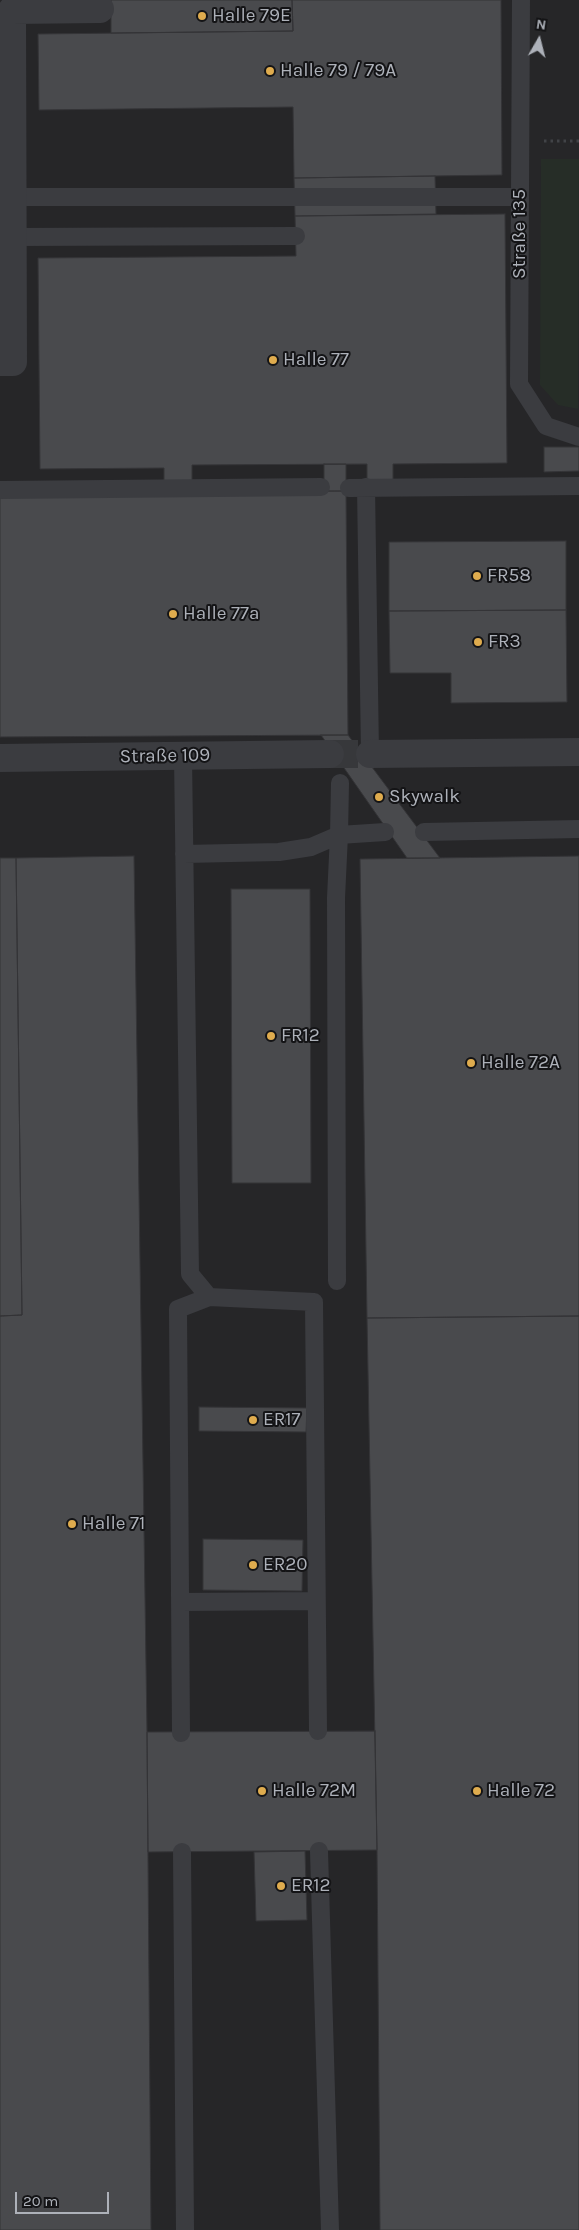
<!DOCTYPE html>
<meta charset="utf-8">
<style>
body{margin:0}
#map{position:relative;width:579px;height:2230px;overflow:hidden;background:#1a1a1b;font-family:Karla,sans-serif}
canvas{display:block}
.north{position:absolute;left:514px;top:15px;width:50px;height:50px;-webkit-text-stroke:4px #141416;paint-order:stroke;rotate:8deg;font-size:14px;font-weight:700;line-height:20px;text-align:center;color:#adb1b9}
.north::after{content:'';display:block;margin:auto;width:18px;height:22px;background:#adb1b9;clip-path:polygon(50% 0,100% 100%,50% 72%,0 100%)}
.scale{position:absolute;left:15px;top:2192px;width:94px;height:22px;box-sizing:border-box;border:2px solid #adb1b9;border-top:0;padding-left:6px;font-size:15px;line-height:18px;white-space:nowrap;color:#adb1b9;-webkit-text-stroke:4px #141416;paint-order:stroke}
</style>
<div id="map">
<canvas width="579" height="2230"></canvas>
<div class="north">N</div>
<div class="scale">20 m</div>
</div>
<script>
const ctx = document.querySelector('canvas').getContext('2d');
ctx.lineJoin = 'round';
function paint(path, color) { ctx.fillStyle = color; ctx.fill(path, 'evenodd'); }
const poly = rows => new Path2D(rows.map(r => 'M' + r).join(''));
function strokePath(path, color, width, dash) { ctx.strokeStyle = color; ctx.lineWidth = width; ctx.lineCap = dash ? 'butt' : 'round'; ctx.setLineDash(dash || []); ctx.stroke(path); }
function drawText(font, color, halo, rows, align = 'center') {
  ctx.font = font + ' Karla,sans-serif'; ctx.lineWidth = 4; ctx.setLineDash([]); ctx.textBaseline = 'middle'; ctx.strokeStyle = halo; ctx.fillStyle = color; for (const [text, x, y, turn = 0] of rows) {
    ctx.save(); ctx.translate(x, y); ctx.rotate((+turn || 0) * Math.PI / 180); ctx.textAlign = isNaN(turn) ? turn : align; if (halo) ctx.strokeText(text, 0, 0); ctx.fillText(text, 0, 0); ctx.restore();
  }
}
paint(poly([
 [0,0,579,0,579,2230,0,2230]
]), '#262628');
paint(poly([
 [541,159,579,159,578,409,558,405,540,385]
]), '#262d27');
const building = poly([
 [111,0,292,0,293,31,111,33,111,0],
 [292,0,501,0,502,175,294,178,293,107,39,110,38,34,293,31,292,0],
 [435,176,436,214,295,216,294,178,435,176],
 [505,214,507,463,393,464,393,482,367,483,367,464,192,465,192,485,164,485,164,468,40,469,38,258,296,256,295,216,505,214],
 [544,447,579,447,579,471,544,472,544,447],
 [324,464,346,464,346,491,324,491,324,464],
 [346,491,348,735,0,737,0,493,346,491],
 [566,541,566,610,389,611,389,542,566,541],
 [566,610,567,702,451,703,451,673,390,673,389,611,566,610],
 [321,735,348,735,440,858,407,858,321,735],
 [134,856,147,1732,151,2230,0,2230,0,1316,22,1315,16,858,134,856],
 [579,856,579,1316,367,1318,360,859,579,856],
 [0,858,16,858,22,1315,0,1316,0,858],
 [231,889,310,889,311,1183,232,1183,231,889],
 [579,1316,579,2230,380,2230,377,1850,367,1318,579,1316],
 [199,1407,307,1408,306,1432,199,1431,199,1407],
 [203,1539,303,1540,302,1591,203,1590,203,1539],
 [375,1731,377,1850,148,1852,147,1732,375,1731],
 [305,1851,307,1920,256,1921,254,1852,305,1851]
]);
paint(building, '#494a4d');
strokePath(building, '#343437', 1);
strokePath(poly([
 [330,754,370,754]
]), '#37383b', 28, [28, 14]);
strokePath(poly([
 [544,141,579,141]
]), '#414347', 3, [2.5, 4]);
strokePath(poly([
 [521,0,519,384,546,426,579,437],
 [3,197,520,197],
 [13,237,296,236],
 [366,487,370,754],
 [349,488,579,486],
 [0,490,321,487],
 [183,756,190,1274,209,1297],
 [340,783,339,835,385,832],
 [424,832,579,829],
 [184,854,279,852,311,847,339,835,336,898,337,1281],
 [180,1602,316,1601],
 [181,1733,178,1309,209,1297,314,1302,318,1731],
 [319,1851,330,2230],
 [182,1852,185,2230]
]), '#3b3c40', 18);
strokePath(poly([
 [0,362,13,362,12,10,100,9],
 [370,754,579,752],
 [0,758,330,754]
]), '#3b3c40', 28);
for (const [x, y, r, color] of [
 [202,16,5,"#dfac4e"],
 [270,71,5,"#dfac4e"],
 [273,360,5,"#dfac4e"],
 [477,576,5,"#dfac4e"],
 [173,614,5,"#dfac4e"],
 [478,642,5,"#dfac4e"],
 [379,797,5,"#dfac4e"],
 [271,1036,5,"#dfac4e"],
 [471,1063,5,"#dfac4e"],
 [253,1420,5,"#dfac4e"],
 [72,1524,5,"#dfac4e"],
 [253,1565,5,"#dfac4e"],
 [262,1791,5,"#dfac4e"],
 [477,1791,5,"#dfac4e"],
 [281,1886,5,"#dfac4e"]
]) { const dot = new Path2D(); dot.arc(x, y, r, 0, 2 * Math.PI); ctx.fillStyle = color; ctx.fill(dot); strokePath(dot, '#141416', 2); }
drawText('19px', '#adb1b9', '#141416', [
 ["Halle 79E",212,16],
 ["Halle 79 / 79A",280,71],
 ["Halle 77",283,360],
 ["FR58",487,576],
 ["Halle 77a",183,614],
 ["FR3",488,642],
 ["Skywalk",389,797],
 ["FR12",281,1036],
 ["Halle 72A",481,1063],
 ["ER17",263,1420],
 ["Halle 71",82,1524],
 ["ER20",263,1565],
 ["Halle 72M",272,1791],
 ["Halle 72",487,1791],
 ["ER12",291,1886]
], 'left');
drawText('19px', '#adb1b9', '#141416', [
 ["Straße 135",520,234,-90],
 ["Straße 109",165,756,-1]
]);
</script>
